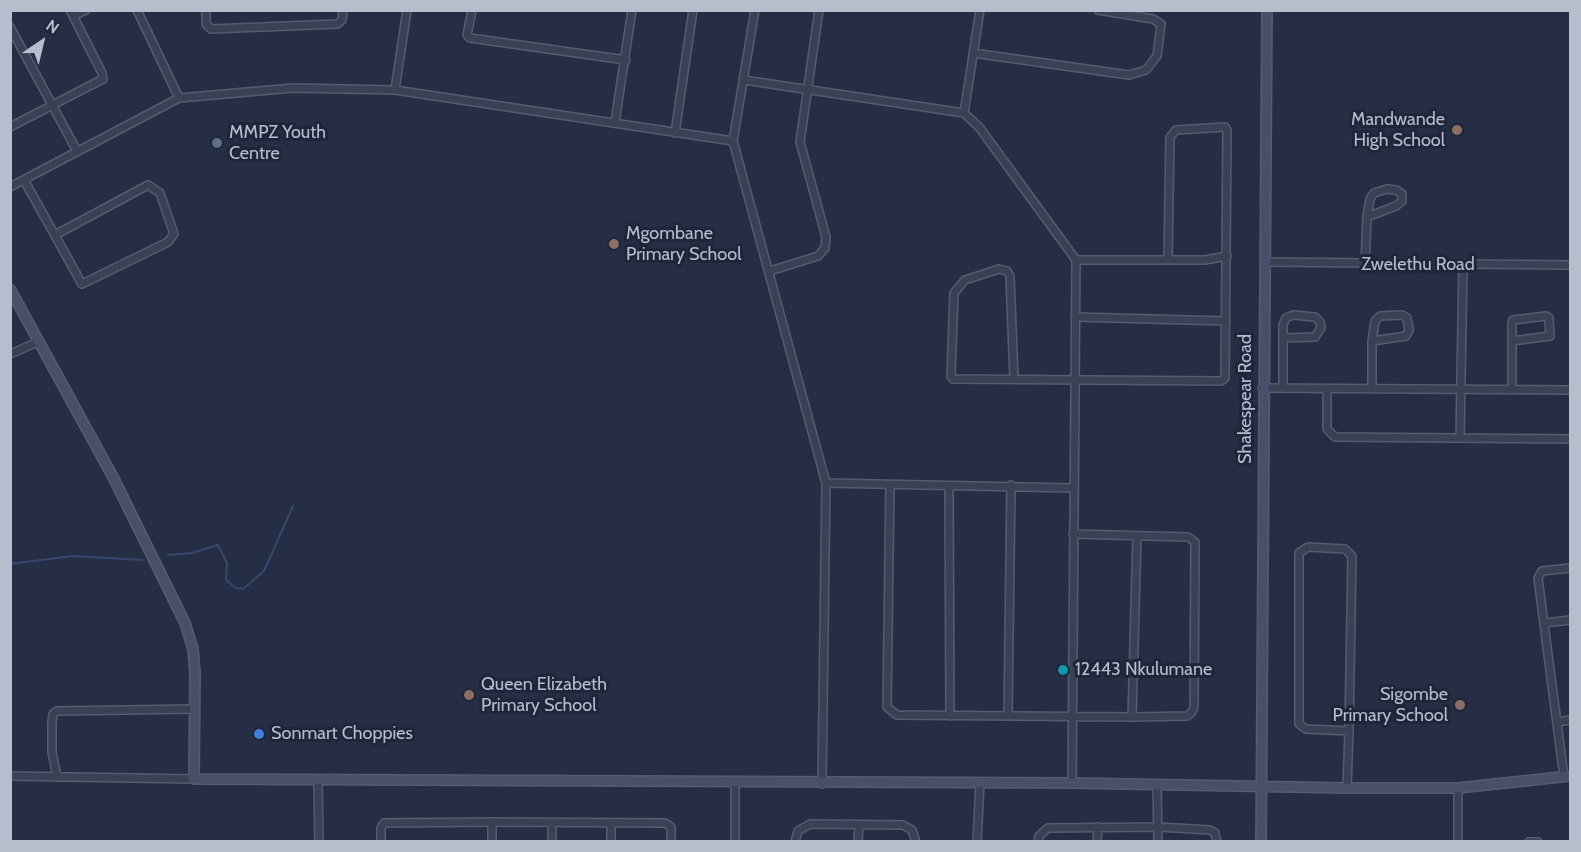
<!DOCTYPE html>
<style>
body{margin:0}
#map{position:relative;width:1581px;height:852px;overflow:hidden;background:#262e45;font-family:Cabin,sans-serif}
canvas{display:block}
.frame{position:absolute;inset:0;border:12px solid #b8bdce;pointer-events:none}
.north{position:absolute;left:12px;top:12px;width:60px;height:60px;-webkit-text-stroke:4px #1f263a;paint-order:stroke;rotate:35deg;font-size:16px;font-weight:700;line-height:24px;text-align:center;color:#b8bdce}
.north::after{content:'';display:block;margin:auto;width:21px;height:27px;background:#b8bdce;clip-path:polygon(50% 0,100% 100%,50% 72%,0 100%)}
</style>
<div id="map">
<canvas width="1581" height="852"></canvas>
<div class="frame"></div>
<div class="north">N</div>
</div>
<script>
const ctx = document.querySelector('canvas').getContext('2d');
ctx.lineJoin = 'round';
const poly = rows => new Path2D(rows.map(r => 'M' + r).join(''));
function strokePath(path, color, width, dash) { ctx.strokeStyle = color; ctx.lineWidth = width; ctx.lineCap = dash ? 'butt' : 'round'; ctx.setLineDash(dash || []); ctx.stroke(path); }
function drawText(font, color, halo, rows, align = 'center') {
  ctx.font = font + ' Cabin,sans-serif'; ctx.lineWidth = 6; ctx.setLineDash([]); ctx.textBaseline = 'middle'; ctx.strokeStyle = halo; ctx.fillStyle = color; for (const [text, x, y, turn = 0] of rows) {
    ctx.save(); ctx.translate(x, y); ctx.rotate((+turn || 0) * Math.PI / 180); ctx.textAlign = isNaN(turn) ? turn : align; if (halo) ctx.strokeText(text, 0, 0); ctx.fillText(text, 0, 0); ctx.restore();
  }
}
strokePath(poly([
 [168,555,192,553,218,545,227,563,226,580,236,588,243,589,264,571,293,506],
 [10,564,72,556,143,560]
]), '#38476d', 2);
const street = poly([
 [137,10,179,98],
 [206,10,206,24,211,29,337,24,342,20,343,10],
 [472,10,467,35,470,38,626,60],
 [755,10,733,141,826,483,822,784],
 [73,16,86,10],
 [10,27,77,151],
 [973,53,1129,75,1146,70,1157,56,1161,24,1153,19,1098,10],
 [744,80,964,113,979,127,1076,260,1072,783],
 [395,90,407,10],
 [964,113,980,10],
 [615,122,632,10],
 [10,127,103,79,102,73,70,10],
 [675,133,693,10],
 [24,180,82,284,168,242,174,234,160,193,148,185,55,235],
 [10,187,179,98,293,88,395,90,733,141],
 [1076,260,1205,260,1227,256],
 [1265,262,1570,265],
 [1365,265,1367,217,1370,199,1374,193,1387,189,1396,190,1402,194,1402,201,1396,206,1367,217],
 [770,271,818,256,825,248,826,237,800,142,819,10],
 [1075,317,1226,321],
 [1283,338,1315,337,1321,328,1320,322,1315,317,1293,315,1286,318,1283,325,1283,387],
 [10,354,38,342],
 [1014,379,1010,276,1007,271,999,269,965,280,954,293,951,376,953,379,1221,381,1225,378,1227,130,1225,127,1176,130,1170,137,1168,259],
 [1262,388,1570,390],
 [1372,388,1372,341,1375,321,1380,316,1402,315,1407,318,1409,330,1406,336,1372,341],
 [1327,389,1327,429,1335,437,1570,439],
 [1512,389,1512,323,1513,320,1546,316,1549,318,1550,336,1512,341],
 [1460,437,1463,265],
 [826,483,1073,488],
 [890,485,887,707,897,715,1132,717,1187,716,1191,713,1194,708,1195,542,1188,537,1073,534],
 [949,486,950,716],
 [1545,623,1570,620],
 [1008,714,1011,485],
 [1132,717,1137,536],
 [1557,722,1570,720],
 [10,776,194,779],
 [57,777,52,752,52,722,53,714,57,711,195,709],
 [1564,777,1538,578,1542,571,1570,568],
 [318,780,319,842],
 [1157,785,1158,842],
 [1347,788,1349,731,1352,556,1345,549,1308,547,1299,553,1299,724,1306,729,1349,731],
 [381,842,381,828,384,823,492,822,665,823,671,827,671,842],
 [492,842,492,822],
 [552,842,552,823],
 [611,842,611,824],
 [735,842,735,782],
 [795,842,798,831,810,824,903,825,912,830,916,842],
 [858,842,859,825],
 [977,842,980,783],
 [1038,842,1039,836,1048,828,1159,827,1210,830,1215,833,1217,842],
 [1097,842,1098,827],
 [1458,842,1458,788],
 [1529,842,1538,842]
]);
const secondary = poly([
 [10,289,113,477,185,623,193,649,195,673,194,779,1072,783,1347,788,1458,788,1570,776],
 [1261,842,1267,10]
]);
strokePath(street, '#565c6f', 10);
strokePath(secondary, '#565c6f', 12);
strokePath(street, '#3a4154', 7);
strokePath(secondary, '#484f68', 9);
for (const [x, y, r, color] of [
 [1457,130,6,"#8d6e63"],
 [217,143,6,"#5c6f8a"],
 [614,244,6,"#8d6e63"],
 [1063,670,6,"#0f9aa8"],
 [469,695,6,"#8d6e63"],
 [1460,705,6,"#8d6e63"],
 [259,734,6,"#3f7fe0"]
]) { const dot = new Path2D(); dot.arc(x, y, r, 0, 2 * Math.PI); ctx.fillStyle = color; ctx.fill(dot); strokePath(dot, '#1f263a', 2); }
drawText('18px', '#b8bdce', '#1f263a', [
 ["Mandwande",1445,120,"right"],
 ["High School",1445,141,"right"],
 ["MMPZ Youth",229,133],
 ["Centre",229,154],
 ["Mgombane",626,234],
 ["Primary School",626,255],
 ["12443 Nkulumane",1075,670],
 ["Queen Elizabeth",481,685],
 ["Primary School",481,706],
 ["Sigombe",1448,695,"right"],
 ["Primary School",1448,716,"right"],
 ["Sonmart Choppies",271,734]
], 'left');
drawText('18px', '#b8bdce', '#1f263a', [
 ["Zwelethu Road",1418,265],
 ["Shakespear Road",1246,399,-90]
]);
</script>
